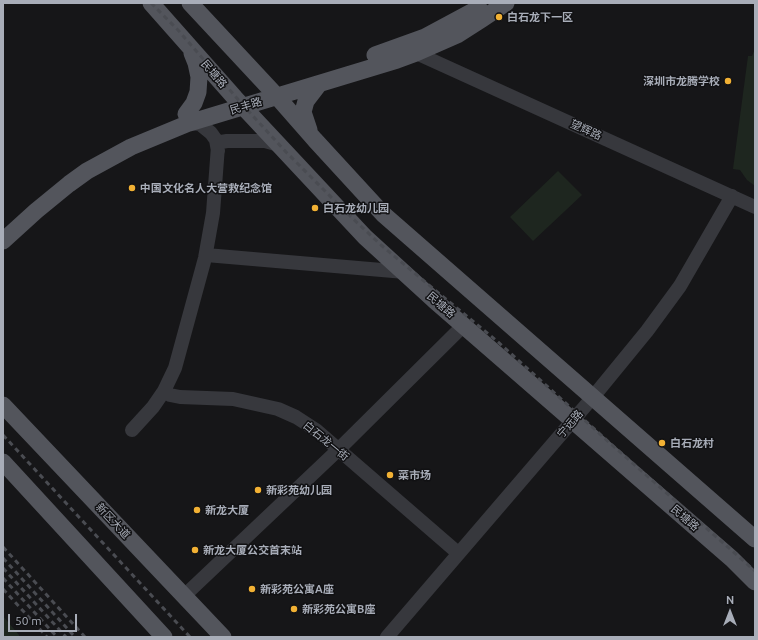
<!DOCTYPE html>
<meta charset="utf-8">
<style>
body{margin:0}
#map{position:relative;width:758px;height:640px;overflow:hidden;background:#161618;font-family:Ubuntu,sans-serif}
canvas{display:block}
.frame{position:absolute;inset:0;border:4px solid #a8adb8;pointer-events:none}
.north{position:absolute;left:710px;top:592px;width:40px;height:40px;-webkit-text-stroke:3px #111113;paint-order:stroke;rotate:0deg;font-size:11px;font-weight:700;line-height:16px;text-align:center;color:#a8adb8}
.north::after{content:'';display:block;margin:auto;width:14px;height:18px;background:#a8adb8;clip-path:polygon(50% 0,100% 100%,50% 72%,0 100%)}
.scale{position:absolute;left:8px;top:614px;width:69px;height:18px;box-sizing:border-box;border:2px solid #a8adb8;border-top:0;padding-left:5px;font-size:12px;line-height:14px;white-space:nowrap;color:#a8adb8;-webkit-text-stroke:3px #111113;paint-order:stroke}
</style>
<div id="map">
<canvas width="758" height="640"></canvas>
<div class="frame"></div>
<div class="north">N</div>
<div class="scale">50 m</div>
</div>
<script>
const ctx = document.querySelector('canvas').getContext('2d');
ctx.lineJoin = 'round';
function paint(path, color) { ctx.fillStyle = color; ctx.fill(path, 'evenodd'); }
const poly = rows => new Path2D(rows.map(r => 'M' + r).join(''));
function strokePath(path, color, width, dash) { ctx.strokeStyle = color; ctx.lineWidth = width; ctx.lineCap = dash ? 'butt' : 'round'; ctx.setLineDash(dash || []); ctx.stroke(path); }
function drawText(font, color, halo, rows, align = 'center') {
  ctx.font = font + ' Ubuntu,"Noto Sans SC",sans-serif'; ctx.lineWidth = 3; ctx.setLineDash([]); ctx.textBaseline = 'middle'; ctx.strokeStyle = halo; ctx.fillStyle = color; for (const [text, x, y, turn = 0] of rows) {
    ctx.save(); ctx.translate(x, y); ctx.rotate((+turn || 0) * Math.PI / 180); ctx.textAlign = isNaN(turn) ? turn : align; if (halo) ctx.strokeText(text, 0, 0); ctx.fillText(text, 0, 0); ctx.restore();
  }
}
paint(poly([
 [755,49,755,186,747,180,740,170,733,169,748,56,752,56],
 [558,171,582,195,533,241,510,217],
 [3,616,19,635,19,637,3,637]
]), '#1e261f');
strokePath(poly([
 [416,53,755,207],
 [189,123,200,124,211,133,216,140,218,151],
 [206,255,405,272],
 [164,391,170,395,180,397,233,399,278,409,296,417,316,430,458,553],
 [132,430,153,407,164,391,175,368,205,258,213,213,218,146,221,142,227,141,265,141,279,145],
 [184,596,338,450,464,325],
 [387,637,593,397,647,331,680,286,732,196]
]), '#37383d', 14);
strokePath(poly([
 [151,3,235,98,365,237,434,300,732,559,755,582],
 [190,3,272,91,315,140,383,214,755,539],
 [375,55,425,37,479,8],
 [186,114,194,103,198,92,199,77,196,63,192,53],
 [309,130,303,112,306,101,319,84],
 [3,241,36,211,69,184,87,171,131,147,189,123,397,60,416,53,457,35,482,19,506,3],
 [3,405,223,637],
 [3,462,164,637]
]), '#53555c', 17);
strokePath(poly([
 [151,3,178,30,242,104,286,152,349,215,381,245,424,281,497,341,611,444,755,571],
 [3,435,190,637],
 [3,547,85,637],
 [3,558,75,637],
 [3,568,66,637],
 [3,578,57,637],
 [3,589,47,637]
]), '#4a4c52', 3, [5, 4]);
for (const [x, y, r, color] of [
 [499,17,4,"#f2b134"],
 [728,81,4,"#f2b134"],
 [132,188,4,"#f2b134"],
 [315,208,4,"#f2b134"],
 [662,443,4,"#f2b134"],
 [390,475,4,"#f2b134"],
 [258,490,4,"#f2b134"],
 [197,510,4,"#f2b134"],
 [195,550,4,"#f2b134"],
 [252,589,4,"#f2b134"],
 [294,609,4,"#f2b134"]
]) { const dot = new Path2D(); dot.arc(x, y, r, 0, 2 * Math.PI); ctx.fillStyle = color; ctx.fill(dot); strokePath(dot, '#111113', 1.5); }
drawText('bold 11px', '#a8adb8', '#111113', [
 ["白石龙下一区",507,17],
 ["深圳市龙腾学校",720,81,"right"],
 ["中国文化名人大营救纪念馆",140,188],
 ["白石龙幼儿园",323,208],
 ["白石龙村",670,443],
 ["菜市场",398,475],
 ["新彩苑幼儿园",266,490],
 ["新龙大厦",205,510],
 ["新龙大厦公交首末站",203,550],
 ["新彩苑公寓A座",260,589],
 ["新彩苑公寓B座",302,609]
], 'left');
drawText('11px', '#a8adb8', '#111113', [
 ["民塘路",214,74,49],
 ["民丰路",246,106,-17],
 ["望辉路",586,130,24],
 ["民塘路",441,305,41],
 ["宁远路",570,424,-49],
 ["白石龙一街",326,441,39],
 ["民塘路",685,518,41],
 ["新区大道",113,521,47]
]);
</script>
